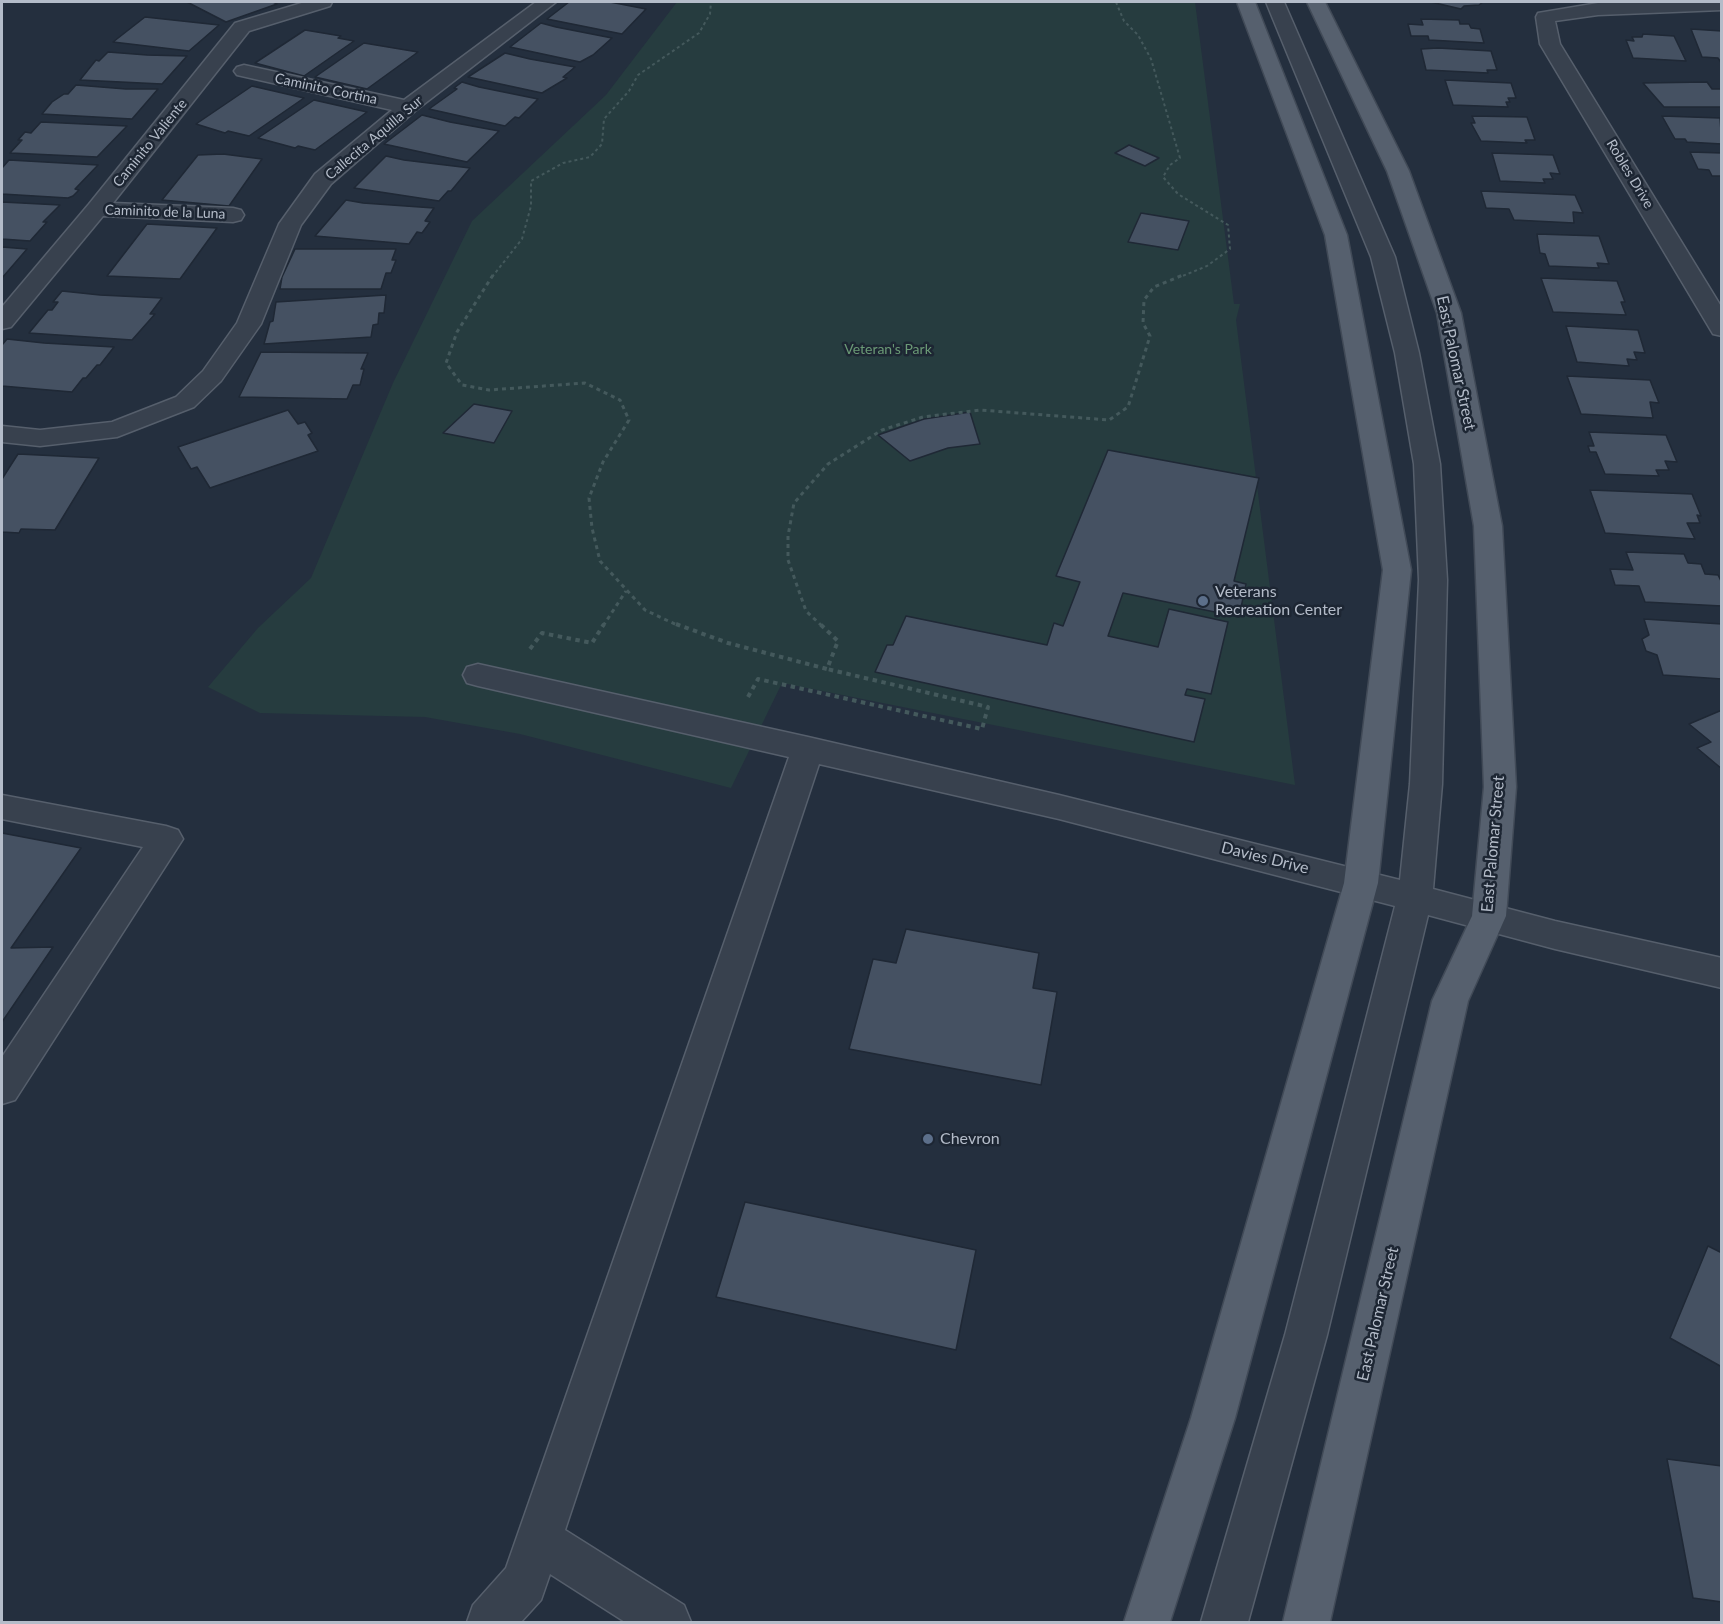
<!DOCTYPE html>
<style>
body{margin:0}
#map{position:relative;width:1723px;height:1624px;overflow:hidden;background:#242f3e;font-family:Lato,sans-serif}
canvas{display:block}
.frame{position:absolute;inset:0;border:3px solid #b4bcc9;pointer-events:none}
</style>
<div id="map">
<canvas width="1723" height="1624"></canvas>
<div class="frame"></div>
</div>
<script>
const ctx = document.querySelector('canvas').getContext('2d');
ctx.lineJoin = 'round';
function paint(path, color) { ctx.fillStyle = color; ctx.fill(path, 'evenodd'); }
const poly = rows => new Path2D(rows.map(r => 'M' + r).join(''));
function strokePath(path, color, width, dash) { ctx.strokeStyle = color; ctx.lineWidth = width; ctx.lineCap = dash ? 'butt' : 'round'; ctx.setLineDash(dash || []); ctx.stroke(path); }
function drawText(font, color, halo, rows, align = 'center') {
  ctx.font = font + ' Lato,sans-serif'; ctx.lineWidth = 5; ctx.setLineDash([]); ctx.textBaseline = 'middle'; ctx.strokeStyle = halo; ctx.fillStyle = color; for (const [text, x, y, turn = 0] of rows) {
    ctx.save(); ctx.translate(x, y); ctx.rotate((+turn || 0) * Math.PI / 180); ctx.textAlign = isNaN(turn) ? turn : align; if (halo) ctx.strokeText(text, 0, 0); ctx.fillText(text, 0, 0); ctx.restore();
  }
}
paint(poly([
 [677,2,1195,2,1234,304,1240,304,1236,320,1295,785,782,683,731,788,520,734,425,717,260,713,208,687,258,628,311,578,393,383,472,221,606,95]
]), '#263c3f');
const building = poly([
 [187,2,273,2,277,4,226,22,187,2],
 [569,2,610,2,646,9,622,34,547,19,569,2],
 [1431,2,1483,2,1479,5,1464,6,1461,9,1431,2],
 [145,17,219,25,189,51,113,42,145,17],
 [1421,19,1459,20,1460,24,1469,24,1471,28,1480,29,1484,43,1429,40,1428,36,1411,36,1408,24,1423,25,1421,19],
 [541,23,556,27,612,38,593,55,580,62,510,47,541,23],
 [1691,29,1722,31,1722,64,1718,58,1702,57,1691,29],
 [305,30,341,36,338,38,354,41,304,76,255,63,305,30],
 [1643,34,1674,36,1686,61,1633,58,1626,40,1634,41,1632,37,1642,37,1643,34],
 [364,43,418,52,367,89,315,77,364,43],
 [1438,48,1491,51,1497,70,1487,70,1488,73,1426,70,1421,49,1438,48],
 [108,52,147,55,187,56,162,84,80,80,96,60,99,61,108,52],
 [505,53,530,59,575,67,563,77,567,78,542,93,468,77,505,53],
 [1445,80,1511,83,1516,98,1508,98,1510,102,1506,102,1508,107,1453,105,1445,80],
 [462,82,479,87,538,99,519,118,515,117,505,126,429,109,457,89,454,88,462,82],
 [1707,82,1712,89,1722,89,1722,107,1664,107,1643,83,1707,82],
 [76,85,126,89,158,89,132,119,42,114,52,102,64,94,68,94,76,85],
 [252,86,304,98,249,136,228,131,225,133,196,124,252,86],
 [314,100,367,112,315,150,298,146,295,148,258,138,314,100],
 [422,115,450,122,499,131,467,162,384,144,422,115],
 [1472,116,1527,117,1535,140,1525,140,1527,143,1481,141,1471,123,1475,123,1472,116],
 [1662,116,1720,118,1722,144,1687,142,1685,139,1675,139,1662,116],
 [41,122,127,126,97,157,10,153,22,140,18,140,25,132,31,133,41,122],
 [1129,145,1159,158,1145,166,1115,153,1129,145],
 [1690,152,1722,153,1722,176,1712,176,1709,170,1698,169,1690,152],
 [1492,153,1553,155,1560,174,1550,173,1553,179,1543,179,1545,183,1500,181,1492,153],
 [223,154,262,159,229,206,162,200,198,155,223,154],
 [386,156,404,160,470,168,451,191,448,191,439,201,354,188,386,156],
 [9,160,98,165,75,189,79,190,73,196,68,198,2,194,2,168,9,160],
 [1481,191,1575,195,1583,213,1573,212,1574,223,1514,220,1509,209,1486,208,1481,191],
 [346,200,363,203,434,208,425,221,430,222,422,233,417,232,409,244,315,236,346,200],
 [2,202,60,205,43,222,47,222,30,241,2,239,2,202],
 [1141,213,1189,221,1178,250,1128,242,1141,213],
 [147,224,217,228,180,279,107,276,147,224],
 [1537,234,1599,236,1609,264,1597,263,1599,268,1549,266,1545,254,1540,253,1537,234],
 [2,247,27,249,2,278,2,247],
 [295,249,396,249,392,260,396,260,391,273,386,273,381,289,280,289,282,277,295,249],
 [1541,278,1617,281,1625,302,1621,302,1626,315,1553,312,1541,278],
 [62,291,100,295,162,298,150,314,155,314,132,340,29,333,48,310,52,310,58,302,53,302,62,291],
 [386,295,384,313,379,313,378,324,373,325,371,337,264,344,270,322,273,321,276,302,386,295],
 [1566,326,1638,330,1645,353,1634,352,1637,360,1627,359,1629,366,1577,362,1566,326],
 [7,339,44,343,114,347,100,365,97,365,86,378,83,378,72,392,2,386,2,345,7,339],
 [261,352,368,353,361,369,364,369,360,385,353,385,347,399,239,397,261,352],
 [1567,376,1650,380,1659,403,1650,402,1653,418,1581,414,1567,376],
 [474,404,512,411,494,443,443,433,474,404],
 [288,410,298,424,305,422,312,433,308,435,318,451,210,488,197,467,191,469,178,447,288,410],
 [970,412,980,444,948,448,910,461,878,435,924,419,970,412],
 [1589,432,1666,435,1677,462,1665,461,1669,470,1656,470,1659,476,1605,474,1596,452,1590,452,1588,446,1594,446,1589,432],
 [1108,450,1259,478,1234,581,1246,584,1239,617,1123,593,1108,636,1158,647,1169,609,1228,622,1211,694,1187,689,1185,695,1205,699,1194,742,875,672,887,645,893,645,906,616,1047,645,1054,623,1063,626,1080,582,1056,576,1108,450],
 [18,454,99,458,55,530,21,529,19,533,2,532,2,479,18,454],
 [1590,490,1692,494,1701,516,1697,515,1700,523,1687,523,1695,539,1605,533,1590,490],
 [1626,552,1684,554,1688,563,1701,564,1705,574,1718,575,1722,583,1722,606,1645,602,1639,586,1615,585,1610,569,1633,570,1626,552],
 [1644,619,1722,624,1722,679,1663,675,1657,655,1646,651,1642,639,1649,635,1644,619],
 [1722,710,1722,769,1697,748,1711,742,1689,724,1722,710],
 [2,833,81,848,11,948,53,947,2,1022,2,833],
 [906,929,1039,953,1033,988,1057,992,1041,1085,849,1049,873,959,896,963,906,929],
 [745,1202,976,1250,956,1350,716,1297,745,1202],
 [1708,1246,1722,1253,1722,1367,1670,1338,1708,1246],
 [1667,1459,1722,1466,1722,1602,1693,1598,1667,1459]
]);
paint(building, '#455162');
strokePath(building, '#1f2835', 1.5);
const minor = poly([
 [305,2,332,2,330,6,249,31,113,203,233,208,241,210,244,215,241,220,233,222,103,216,11,327,2,329,2,307,89,204,235,23,305,2],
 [536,2,556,2,415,111,331,184,301,225,261,324,221,381,194,407,117,437,40,446,2,442,2,426,40,430,112,422,176,397,203,371,237,323,279,224,315,174,392,110,237,75,234,71,237,67,244,65,404,100,536,2],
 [1266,2,1284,2,1395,257,1419,353,1440,464,1447,580,1442,784,1433,889,1555,921,1722,958,1722,988,1555,949,1428,915,1327,1335,1248,1622,1201,1622,1285,1335,1395,906,1059,819,819,764,565,1530,684,1605,691,1622,625,1622,550,1574,541,1600,521,1622,467,1622,473,1605,506,1568,789,757,478,686,467,683,463,675,467,667,478,664,808,737,1059,795,1400,880,1410,784,1419,580,1414,464,1395,353,1371,257,1266,2],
 [1645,2,1722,2,1722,10,1598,15,1555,21,1560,44,1722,308,1722,336,1713,334,1710,329,1540,44,1536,17,1538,13,1598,3,1645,2],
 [2,795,166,826,178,830,183,839,15,1100,2,1104,2,1057,143,847,2,819,2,795]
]);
const major = poly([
 [1237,2,1255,2,1347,235,1411,570,1378,883,1235,1418,1170,1622,1124,1622,1191,1418,1344,883,1383,570,1325,235,1237,2],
 [1307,2,1325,2,1409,171,1461,313,1502,526,1516,787,1506,916,1468,1001,1330,1622,1283,1622,1432,1001,1472,916,1484,787,1474,526,1437,313,1387,171,1307,2]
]);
strokePath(minor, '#565f6c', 3);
strokePath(major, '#414a57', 3);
strokePath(poly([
 [1116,2,1124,21,1138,35,1151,59,1180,158,1170,165,1163,177,1178,194,1228,225,1230,249,1207,266,1180,277],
 [492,277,522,239,531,206,531,181,563,163,590,157,602,144,604,119,629,91,638,75,699,33,710,14,711,2]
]), '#44595c', 2, [3, 3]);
strokePath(poly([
 [493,275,457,332,446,363,462,385,489,390,585,383,620,400,629,420,603,462,589,498,592,528,600,561,645,610,679,626],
 [603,626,626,591],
 [822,626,806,611,788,560,788,536,794,503,828,464,882,430,923,417,980,410,1109,420,1128,407,1150,336,1143,323,1144,300,1154,287,1183,275]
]), '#44595c', 3, [4, 4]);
strokePath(poly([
 [676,624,728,643,827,669,838,641,820,624],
 [530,649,542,633,592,643,604,624],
 [748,697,758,679,982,729,988,707,827,669]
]), '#44595c', 4, [4.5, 4.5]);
paint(minor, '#38414e');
paint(major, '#56606e');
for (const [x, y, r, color] of [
 [1203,601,6,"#5c6f8a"],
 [928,1139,6,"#5c6f8a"]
]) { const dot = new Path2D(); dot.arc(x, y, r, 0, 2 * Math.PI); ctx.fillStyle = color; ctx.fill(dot); strokePath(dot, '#1d2633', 2); }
drawText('14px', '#b4bcc9', '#1d2633', [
 ["Caminito Cortina",326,89,12],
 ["Callecita Aquilla Sur",374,138,-40],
 ["Caminito Valiente",150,143,-51],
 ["Robles Drive",1630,174,59],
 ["Caminito de la Luna",165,212,2]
]);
drawText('14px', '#6b9a76', '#1d2633', [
 ["Veteran's Park",888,349]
]);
drawText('16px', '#b4bcc9', '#1d2633', [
 ["East Palomar Street",1456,363,78],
 ["East Palomar Street",1493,844,-85],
 ["Davies Drive",1265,858,14],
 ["East Palomar Street",1378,1314,-77]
]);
drawText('16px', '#b4bcc9', '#1d2633', [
 ["Veterans",1215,592],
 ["Recreation Center",1215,610],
 ["Chevron",940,1139]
], 'left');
</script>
